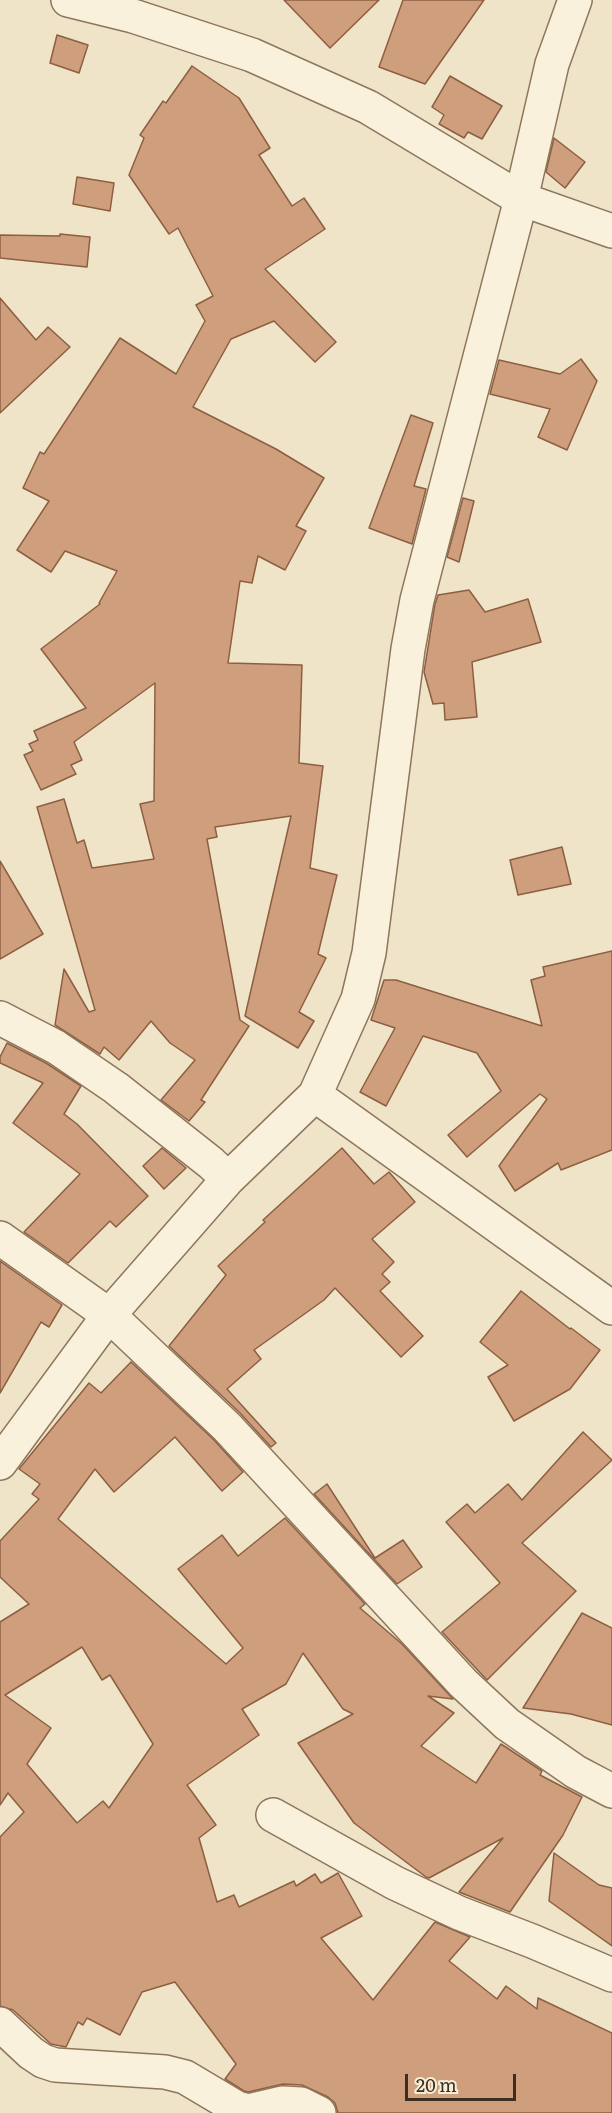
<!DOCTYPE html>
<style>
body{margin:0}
#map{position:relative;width:612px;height:2113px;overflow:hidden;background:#f0e4c8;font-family:Literata,serif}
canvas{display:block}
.scale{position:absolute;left:405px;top:2074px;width:111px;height:27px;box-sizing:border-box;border:3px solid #3d2e20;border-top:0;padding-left:8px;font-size:18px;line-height:21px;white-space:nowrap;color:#3d2e20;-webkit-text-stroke:4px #f7eed8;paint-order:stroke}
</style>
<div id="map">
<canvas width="612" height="2113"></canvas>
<div class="scale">20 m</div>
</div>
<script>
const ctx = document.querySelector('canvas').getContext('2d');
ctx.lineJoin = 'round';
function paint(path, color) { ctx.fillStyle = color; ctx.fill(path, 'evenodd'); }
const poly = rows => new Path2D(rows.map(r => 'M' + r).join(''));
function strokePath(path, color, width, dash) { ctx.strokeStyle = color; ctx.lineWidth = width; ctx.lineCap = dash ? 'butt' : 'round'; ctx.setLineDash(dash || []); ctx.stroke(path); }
const building = poly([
 [284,0,379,0,330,48,284,0],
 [403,0,484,0,425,84,379,67,403,0],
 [57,35,88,45,79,73,50,63,57,35],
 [192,66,239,98,270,148,259,155,292,206,304,198,325,229,265,269,336,342,315,362,274,321,231,339,193,407,276,449,324,478,296,526,306,531,285,570,258,556,252,583,240,581,228,663,302,665,299,763,323,766,310,868,337,875,318,954,326,958,299,1012,314,1021,298,1048,245,1016,291,816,215,827,217,837,207,839,240,1020,249,1026,201,1100,205,1102,189,1121,161,1100,195,1060,170,1043,151,1021,119,1060,104,1047,100,1054,55,1025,64,969,89,1012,95,1010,37,807,64,799,77,843,84,840,92,868,154,859,140,804,154,801,155,683,74,742,82,760,71,765,76,774,41,790,24,755,33,751,29,744,38,740,34,731,86,708,41,649,100,604,99,603,117,571,65,551,51,572,17,550,49,501,23,488,40,452,44,454,120,338,176,374,205,321,196,305,213,296,178,228,169,234,129,175,144,138,140,135,163,101,166,103,192,66],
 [450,76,502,106,482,139,468,132,464,138,439,124,444,115,432,107,450,76],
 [554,138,585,162,565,188,546,172,554,138],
 [77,177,114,183,110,211,73,204,77,177],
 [60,234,90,237,87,267,0,258,0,235,60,236,60,234],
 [0,298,36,340,48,327,70,347,0,413,0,298],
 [581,359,597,381,567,450,538,437,550,409,490,394,499,360,560,374,581,359],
 [411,415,433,423,414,486,426,489,412,544,369,528,411,415],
 [463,498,474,501,459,562,447,557,463,498],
 [469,590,485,612,528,599,541,642,472,662,477,717,445,720,444,703,433,704,424,672,435,604,438,595,469,590],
 [562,847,571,884,518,895,510,860,562,847],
 [0,861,43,934,0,959,0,861],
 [612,951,612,1150,561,1170,558,1163,515,1191,499,1166,547,1099,540,1094,467,1157,448,1135,501,1091,477,1053,423,1036,386,1106,360,1092,395,1028,371,1020,384,980,396,980,542,1026,531,980,545,976,543,967,612,951],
 [7,1043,46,1063,81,1086,64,1114,77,1124,148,1196,116,1227,110,1221,68,1263,24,1232,80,1174,13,1123,43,1083,0,1063,0,1057,7,1043],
 [162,1148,186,1168,164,1189,143,1166,162,1148],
 [342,1148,374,1184,389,1172,415,1202,372,1239,394,1262,382,1274,390,1282,380,1291,423,1336,401,1357,335,1288,324,1300,254,1350,261,1359,227,1389,276,1443,271,1447,240,1413,169,1346,226,1275,218,1266,265,1222,263,1220,342,1148],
 [0,1261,62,1305,49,1327,41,1322,0,1393,0,1261],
 [521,1291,570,1329,571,1328,600,1350,570,1389,514,1421,488,1377,508,1365,480,1342,521,1291],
 [131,1362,214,1440,243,1472,222,1491,175,1437,114,1492,95,1469,58,1519,226,1664,243,1648,178,1569,222,1535,238,1556,285,1518,365,1604,360,1608,402,1644,453,1699,428,1696,454,1713,421,1746,476,1783,501,1744,542,1771,540,1775,582,1797,563,1835,510,1912,459,1892,503,1838,429,1878,426,1877,354,1823,298,1743,353,1714,343,1709,303,1653,286,1684,242,1709,259,1735,187,1785,216,1825,199,1838,217,1902,234,1895,239,1907,294,1881,296,1886,315,1874,321,1883,338,1873,362,1916,321,1938,373,2000,435,1922,470,1937,449,1961,497,1999,506,1986,537,2009,538,1998,612,2033,612,2113,338,2113,335,2103,328,2097,302,2085,283,2084,248,2092,244,2091,225,2079,236,2064,175,1982,142,1992,120,2035,87,2018,83,2025,78,2022,66,2047,51,2044,13,2010,0,2006,0,1837,24,1812,8,1793,0,1805,0,1622,29,1604,0,1577,0,1541,39,1499,32,1494,40,1484,19,1469,89,1383,101,1393,131,1362],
 [82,1647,102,1680,110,1675,153,1744,109,1808,103,1801,77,1823,27,1764,51,1728,5,1695,82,1647],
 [583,1432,612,1460,522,1543,576,1591,487,1680,442,1632,500,1583,446,1522,467,1504,475,1513,508,1484,522,1500,583,1432],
 [327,1484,375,1558,403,1540,422,1567,397,1584,314,1494,327,1484],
 [582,1613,612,1628,612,1725,571,1714,523,1708,582,1613],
 [554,1853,599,1885,612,1888,612,1946,549,1901,554,1853]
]);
paint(building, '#cf9f7d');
strokePath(building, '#8d5f41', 1.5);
const street = poly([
 [68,0,133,16,252,55,368,107,521,199,612,231],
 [0,1018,56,1047,116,1088,211,1163,228,1179],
 [315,1095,612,1308],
 [0,1238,109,1315,227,1427,463,1683,507,1724,576,1772,612,1791],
 [0,1463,109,1315,228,1179,315,1095,358,999,369,953,408,649,417,600,521,199,552,64,575,0],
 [273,1815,395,1883,459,1913,532,1941,612,1975],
 [0,2024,31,2053,43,2061,55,2065,165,2072,185,2077,237,2108,248,2111,282,2103,301,2104,319,2113]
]);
strokePath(street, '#8d765c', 36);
strokePath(street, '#faf1dc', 33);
</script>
